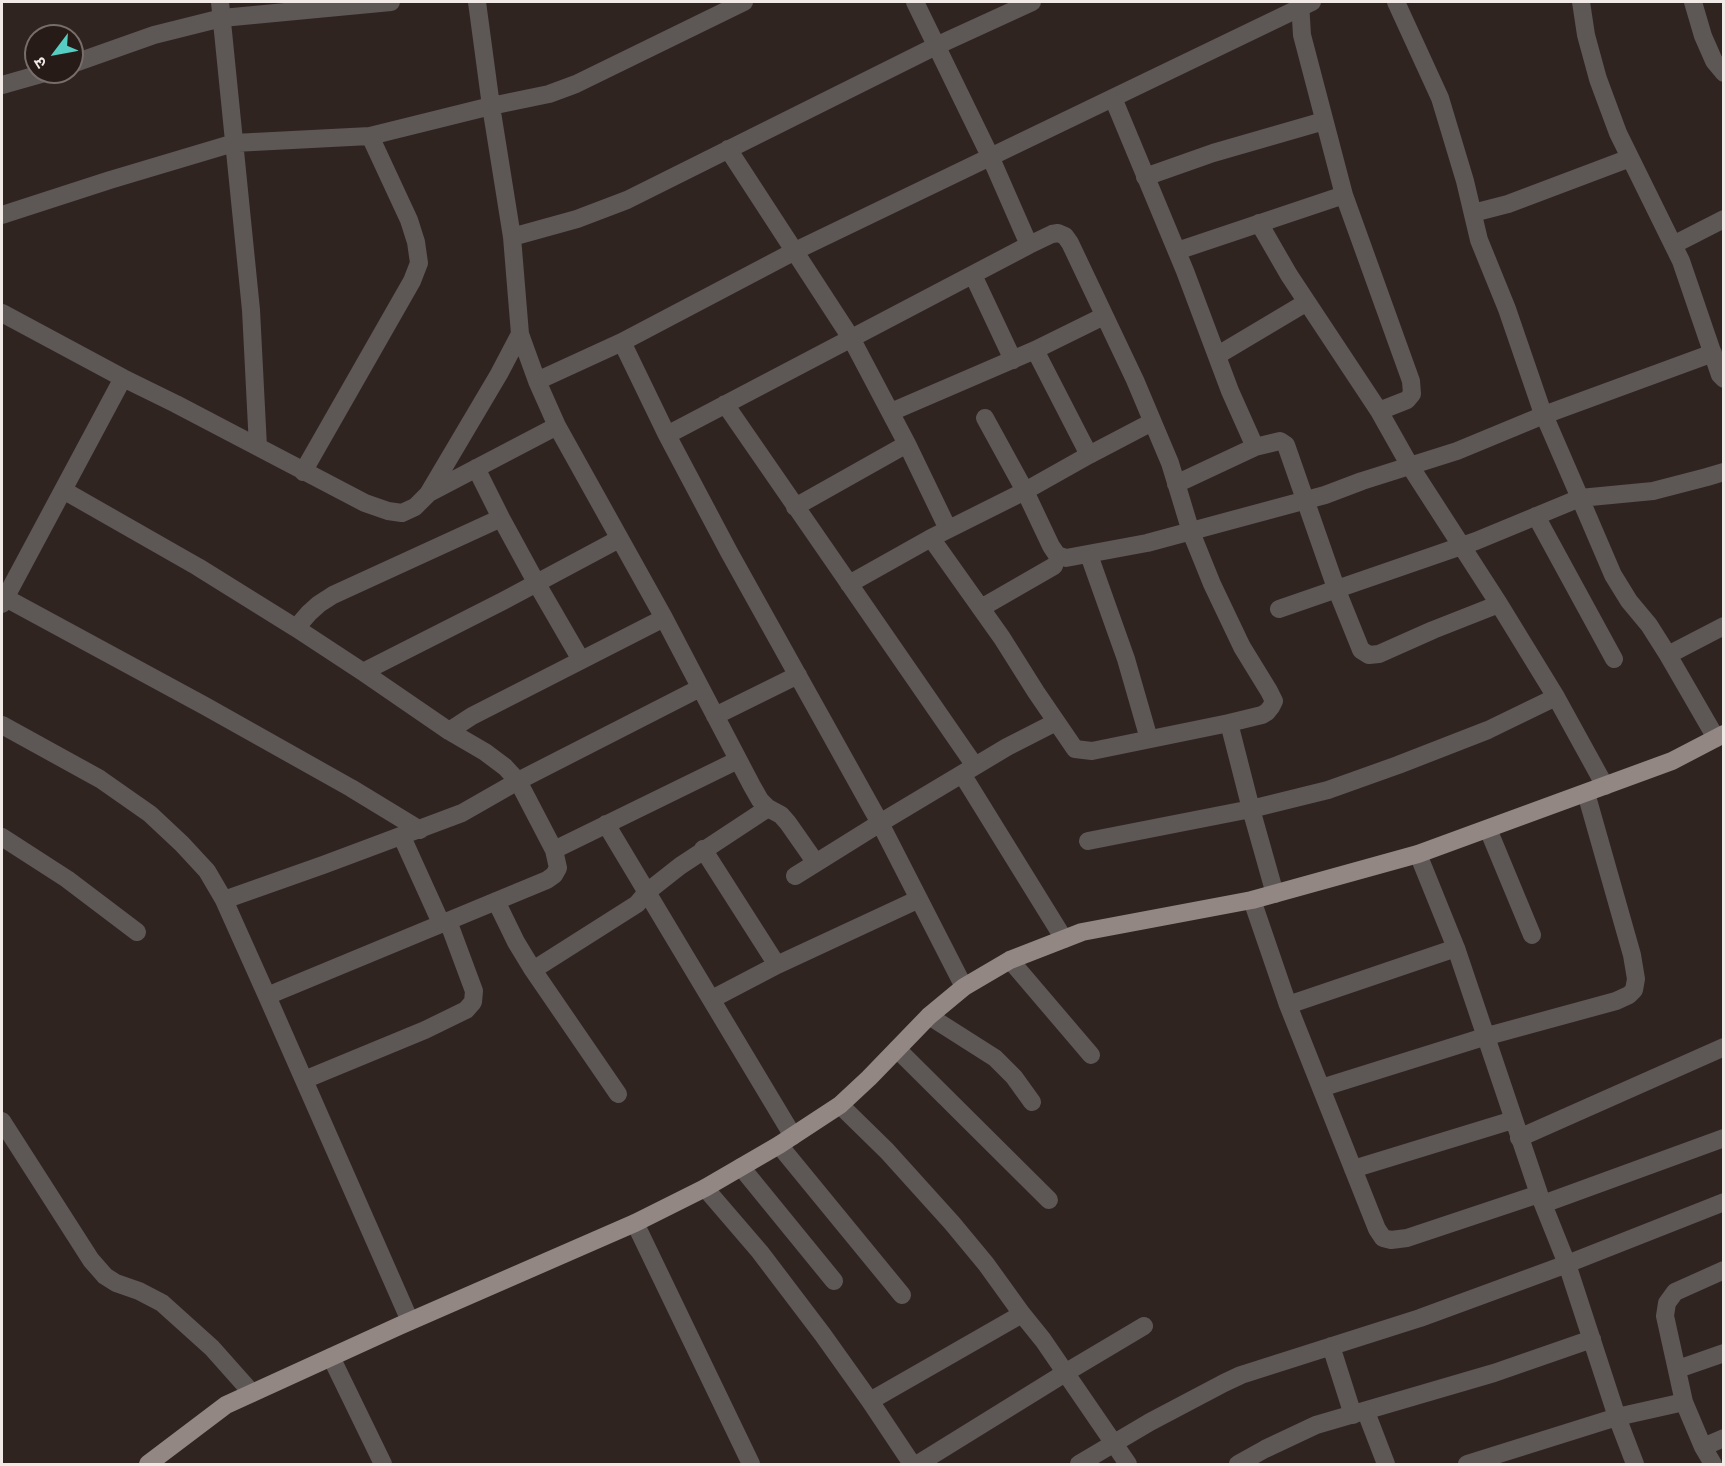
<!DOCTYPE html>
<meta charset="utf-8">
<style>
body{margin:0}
#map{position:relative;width:1725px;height:1466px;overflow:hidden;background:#302421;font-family:"Source Sans 3","Noto Sans Devanagari",sans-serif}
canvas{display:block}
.frame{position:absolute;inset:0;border:3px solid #f1e9e6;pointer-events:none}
.north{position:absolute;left:24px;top:24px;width:60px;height:60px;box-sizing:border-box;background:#261b17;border:2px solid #776d6a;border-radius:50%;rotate:238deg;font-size:16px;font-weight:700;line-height:24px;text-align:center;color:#f1e9e6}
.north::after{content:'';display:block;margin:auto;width:21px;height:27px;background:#56cec3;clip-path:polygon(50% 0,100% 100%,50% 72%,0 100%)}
</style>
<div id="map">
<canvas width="1725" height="1466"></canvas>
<div class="frame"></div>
<div class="north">उ</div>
</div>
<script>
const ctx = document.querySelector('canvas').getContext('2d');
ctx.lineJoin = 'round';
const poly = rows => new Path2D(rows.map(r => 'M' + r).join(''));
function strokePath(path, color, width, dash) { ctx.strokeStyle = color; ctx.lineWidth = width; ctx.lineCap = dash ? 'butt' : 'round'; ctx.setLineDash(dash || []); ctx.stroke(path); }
strokePath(poly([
 [220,2,251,310,258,447],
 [477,2,491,106,512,237,520,334,537,381,557,426,664,618,752,786,760,800,768,808,781,815,788,823,816,863],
 [915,2,990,156,1029,245],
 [1300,2,1302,35,1344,195,1411,381,1412,394,1407,400,1379,411],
 [1396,2,1440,98,1465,181,1479,240,1507,309,1541,408,1580,498,1613,575,1629,601,1649,625,1668,655,1716,738],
 [1581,2,1586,35,1598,79,1618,133,1681,261,1720,375,1724,379],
 [1693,2,1703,36,1714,61,1724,73],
 [72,64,154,35,222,18,391,2],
 [2,85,48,72],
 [1113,98,1185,271,1230,391,1255,447],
 [728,149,851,338,907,444,948,529],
 [1145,177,1213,153,1324,121],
 [1473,213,1508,204,1630,158],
 [2,215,110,180,234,143,370,136,491,106,549,94,576,84,744,2],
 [1259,223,1289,275,1379,411,1410,466,1499,604,1556,697,1605,786],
 [512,237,577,219,627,200,936,46,1032,2],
 [1673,245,1724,219],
 [1177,251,1344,195],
 [973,275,1013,360],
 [2,313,123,378,176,404,365,503,388,511,402,513,415,507,428,494,499,374,520,334],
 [622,342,667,435,729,552,880,823,964,987],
 [1035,350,1089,455],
 [1218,355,1307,302],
 [537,381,622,342,795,251,1312,2],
 [725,404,975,766],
 [891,412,1035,350,1104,316],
 [985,418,1025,491,1051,546,1057,555,1066,558,1147,543,1325,495,1362,481,1457,451,1544,415,1713,353],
 [667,435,1029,245,1052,234,1058,233,1065,236,1070,243,1135,380,1170,463,1191,532,1212,584,1242,647,1269,691,1274,701,1271,707,1267,712,1262,715,1229,723,1092,751,1075,749,1036,692,1002,638,931,538],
 [476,468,501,518,537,584,581,660],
 [303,472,412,281,419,263,416,242,409,220,370,136],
 [1176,484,1255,447,1280,441,1286,445,1336,588,1361,650,1369,655,1379,654,1433,630,1499,604],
 [63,490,198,567,296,628,363,672,449,731,485,752,505,767,518,781,554,850,558,868,554,875,547,880,267,996],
 [429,493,557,426],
 [795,507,907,444],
 [1536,516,1614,659],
 [1089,555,1126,659,1149,739],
 [849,584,931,538,1025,491,1089,455,1152,422],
 [2,596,205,706,351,788,420,830],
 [2,604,123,378],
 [981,608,1054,566],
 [1279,609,1476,541,1580,498,1653,491,1707,477,1724,472],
 [296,628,309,613,319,604,333,595,501,518],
 [1668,655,1724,626],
 [363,672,503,601,619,539],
 [715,716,798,675],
 [1229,723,1251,809,1275,894],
 [2,725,100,779,150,814,182,844,207,871,224,900,267,996,410,1321],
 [449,731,472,716,664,618],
 [962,774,1064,939],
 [606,824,793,1136],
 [1488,829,1532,935],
 [2,837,67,879,137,932],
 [402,837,441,923],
 [1088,841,1251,809,1328,790,1398,765,1488,730,1556,697],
 [703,849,777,965],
 [554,850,738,760],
 [1418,854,1456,948,1539,1194,1567,1264,1617,1417,1635,1464],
 [795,876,880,823,1007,747,1056,722],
 [224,900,323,865,462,813,518,781,700,688],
 [1252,900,1288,1005,1377,1229,1383,1238,1391,1240,1407,1238,1539,1194],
 [496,901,516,942,533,970,618,1094],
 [1010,960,1091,1055],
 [533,970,637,904,647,892,680,866,768,808],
 [712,999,777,965,919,899],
 [1288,1005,1456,948],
 [929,1016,995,1058,1014,1077,1032,1102],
 [897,1049,1049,1200],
 [304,1080,425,1030,466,1010,473,1002,474,991,448,921],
 [1321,1088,1484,1037,1616,1001,1629,995,1634,990,1636,979,1632,955,1586,793],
 [840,1105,887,1151,952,1223,986,1264,1022,1314,1043,1340,1128,1464],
 [2,1121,91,1260,105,1276,116,1283,139,1291,162,1303,212,1348,252,1393],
 [1519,1138,1724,1047],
 [779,1145,902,1295],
 [741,1167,834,1281],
 [1353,1169,1513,1120],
 [705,1188,760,1252,823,1335,870,1401,912,1464],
 [1543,1204,1724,1138],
 [635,1223,751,1464],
 [1331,1346,1353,1415],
 [331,1357,383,1464],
 [1678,1369,1724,1353],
 [870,1401,1022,1314],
 [1366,1412,1386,1464],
 [1703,1447,1724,1438],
 [918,1464,1065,1373,1144,1326],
 [1079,1464,1150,1422,1224,1383,1241,1375,1420,1318,1567,1264,1724,1202],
 [1238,1464,1265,1449,1316,1425,1494,1373,1592,1339],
 [1467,1464,1617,1417,1684,1402],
 [1713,1464,1703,1447,1684,1402,1665,1316,1667,1303,1675,1292,1724,1270]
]), '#5d5756', 18);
strokePath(poly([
 [148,1464,226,1405,399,1326,635,1223,705,1188,779,1145,840,1105,869,1078,929,1016,964,987,1010,960,1082,932,1252,900,1418,854,1672,761,1724,734]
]), '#938783', 18);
</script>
